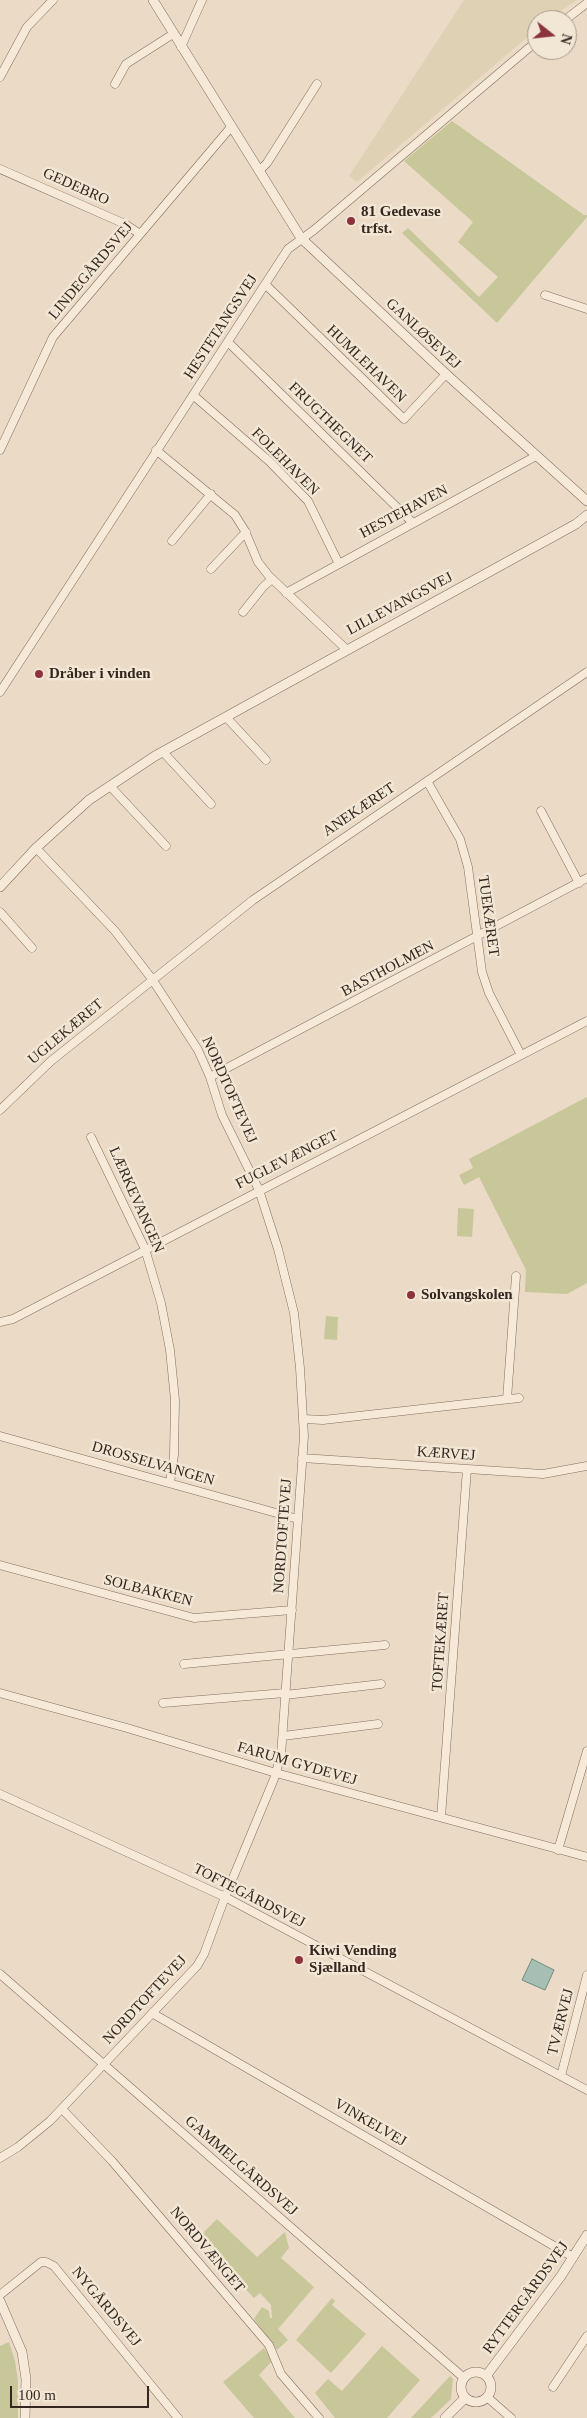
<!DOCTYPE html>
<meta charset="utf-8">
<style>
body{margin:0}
#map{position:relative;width:587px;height:2418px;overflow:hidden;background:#eadac6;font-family:Georgia,serif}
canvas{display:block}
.north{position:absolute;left:527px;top:10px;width:50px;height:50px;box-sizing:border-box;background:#f2e6d4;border:1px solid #a69a8c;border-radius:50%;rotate:106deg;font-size:14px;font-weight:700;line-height:20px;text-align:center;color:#352720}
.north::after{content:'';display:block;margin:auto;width:18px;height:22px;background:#8d333f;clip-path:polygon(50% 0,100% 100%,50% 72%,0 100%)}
.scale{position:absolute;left:10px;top:2386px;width:139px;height:22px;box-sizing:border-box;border:2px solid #352720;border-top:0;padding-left:6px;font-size:15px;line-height:18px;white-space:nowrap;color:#352720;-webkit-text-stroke:4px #f2e6d4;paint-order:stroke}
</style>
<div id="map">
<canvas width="587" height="2418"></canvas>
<div class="north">N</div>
<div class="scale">100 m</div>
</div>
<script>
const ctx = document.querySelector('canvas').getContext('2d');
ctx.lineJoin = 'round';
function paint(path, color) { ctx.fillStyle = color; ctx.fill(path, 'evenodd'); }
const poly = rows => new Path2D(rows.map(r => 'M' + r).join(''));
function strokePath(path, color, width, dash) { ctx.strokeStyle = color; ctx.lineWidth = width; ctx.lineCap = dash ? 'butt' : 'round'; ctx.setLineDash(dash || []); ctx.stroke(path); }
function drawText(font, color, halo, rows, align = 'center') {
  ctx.font = font + ' Georgia,serif'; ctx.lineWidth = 5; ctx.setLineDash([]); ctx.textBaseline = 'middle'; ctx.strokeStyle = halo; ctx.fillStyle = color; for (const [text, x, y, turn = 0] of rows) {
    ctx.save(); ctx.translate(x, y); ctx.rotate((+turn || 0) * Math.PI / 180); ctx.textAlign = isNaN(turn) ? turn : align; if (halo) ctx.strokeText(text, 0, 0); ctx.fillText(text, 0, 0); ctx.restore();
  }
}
paint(poly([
 [464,0,577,0,548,20,537,20,537,29,357,182,349,176]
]), '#dfd2b4');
paint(poly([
 [452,121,584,215,587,215,587,217,497,323,402,233,408,228,479,297,498,277,458,242,473,222,404,161],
 [587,1097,587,1283,567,1294,525,1292,526,1270,479,1177,464,1185,459,1175,473,1168,469,1159],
 [458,1208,474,1209,472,1237,457,1236],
 [326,1316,338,1317,337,1340,324,1339],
 [217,2219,257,2257,285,2232,289,2248,281,2258,314,2287,278,2329,288,2340,277,2350,254,2319,262,2307,269,2311,270,2318,272,2318,271,2305,260,2293,254,2298,238,2281,232,2286,214,2265,220,2260,199,2237],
 [332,2298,335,2301,332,2305,366,2334,331,2373,296,2340],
 [9,2342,15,2361,18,2381,18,2418,0,2418,0,2346],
 [382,2346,420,2380,387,2418,335,2418,315,2393,328,2379,342,2391],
 [264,2348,273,2360,259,2375,295,2418,254,2418,223,2382],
 [450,2376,453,2379,451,2399,431,2418,411,2418]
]), '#c7c79a');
const water = poly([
 [532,1959,554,1970,545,1990,522,1980,532,1959]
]);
paint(water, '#a7beb4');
strokePath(water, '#6e8b80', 1);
const minor = poly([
 [565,20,587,3],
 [181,47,202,0],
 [0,77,27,27,53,0],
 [115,84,126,64,173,34],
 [0,169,125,224,140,234],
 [259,171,267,163,317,84],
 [266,285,404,419,446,374],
 [545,295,587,309],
 [228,342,413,523],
 [193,395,269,461,308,501,338,562],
 [0,450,53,337,231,127],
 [156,450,235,515,245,531,258,562,269,576,346,649],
 [172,541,211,494],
 [211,569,246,532],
 [286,593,536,456],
 [243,612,263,587,272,579],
 [0,692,288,249,314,230,537,41],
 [226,717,266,760],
 [163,752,211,804],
 [427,781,460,839,468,867,482,972,489,993,521,1055],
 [110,786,166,846],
 [541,811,579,883],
 [0,912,32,948],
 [210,1077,587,878],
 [0,1110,51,1061,253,900,587,672],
 [91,1137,145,1249,161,1303,170,1350,175,1400,174,1455,170,1483],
 [0,1322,13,1319,587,1021],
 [507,1399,516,1276],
 [304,1419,323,1420,519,1398],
 [0,1436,298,1519],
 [302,1458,543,1474,587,1466],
 [0,1565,194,1618,292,1610],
 [184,1664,385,1645],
 [0,1693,127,1728,276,1773,587,1857],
 [285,1695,381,1684],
 [163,1703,285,1693],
 [283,1736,378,1724],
 [0,1794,225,1897,587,2090],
 [441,1817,467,1469],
 [558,1850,587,1751],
 [0,1974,464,2378],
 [152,2013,573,2257],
 [561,2076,587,1975],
 [62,2109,112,2161,269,2345,281,2374,319,2418],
 [0,2158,18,2147,50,2121,197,1966,204,1954,225,1897,274,1779,281,1755,304,1436,300,1368,294,1313,278,1249,259,1190,222,1115,210,1077,198,1050,152,979,115,931,36,848],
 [0,2295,41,2262,46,2262,54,2266,178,2418],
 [553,2387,587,2336],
 [487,2397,511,2418]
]);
const tertiary = poly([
 [153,0,301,238,446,374,587,501],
 [0,887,36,848,89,800,155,756,576,524,587,515],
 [0,2301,22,2352,26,2379,25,2418],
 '461 2387a15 15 0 1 1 30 0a15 15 0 1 1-30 0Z',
 [486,2376,561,2276,587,2235],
 [445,2418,465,2398]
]);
strokePath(minor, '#846d5d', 9);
strokePath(tertiary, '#846d5d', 10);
strokePath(minor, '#f6e9d8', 8);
strokePath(tertiary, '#f6e9d8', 9);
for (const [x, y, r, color] of [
 [351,221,5,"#8d333f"],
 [39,674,5,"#8d333f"],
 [411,1295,5,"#8d333f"],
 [299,1960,5,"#8d333f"]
]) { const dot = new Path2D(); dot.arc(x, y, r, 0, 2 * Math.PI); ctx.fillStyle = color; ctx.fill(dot); strokePath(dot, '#f2e6d4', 2); }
drawText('15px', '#352720', '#f2e6d4', [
 ["GEDEBRO",76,187,24],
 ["LINDEGÅRDSVEJ",91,271,-50],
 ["HESTETANGSVEJ",221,327,-57],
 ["GANLØSEVEJ",423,334,43],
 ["HUMLEHAVEN",366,364,44],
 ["FRUGTHEGNET",330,423,44],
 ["FOLEHAVEN",285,462,45],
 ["HESTEHAVEN",404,512,-28],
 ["LILLEVANGSVEJ",400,604,-28],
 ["ANEKÆRET",359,810,-34],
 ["TUEKÆRET",488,916,82],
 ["BASTHOLMEN",388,969,-28],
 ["UGLEKÆRET",66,1032,-40],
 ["NORDTOFTEVEJ",229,1090,66],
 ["FUGLEVÆNGET",287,1160,-27],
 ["LÆRKEVANGEN",136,1200,66],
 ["KÆRVEJ",446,1454,4],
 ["DROSSELVANGEN",153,1464,16],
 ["NORDTOFTEVEJ",283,1536,-86],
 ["SOLBAKKEN",148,1591,14],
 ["TOFTEKÆRET",441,1642,-86],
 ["FARUM GYDEVEJ",297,1764,16],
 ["TOFTEGÅRDSVEJ",249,1896,27],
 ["NORDTOFTEVEJ",145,2000,-47],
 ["TVÆRVEJ",561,2022,-76],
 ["VINKELVEJ",370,2123,30],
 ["GAMMELGÅRDSVEJ",241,2166,41],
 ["NORDVÆNGET",207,2250,50],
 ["RYTTERGÅRDSVEJ",526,2298,-54],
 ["NYGÅRDSVEJ",106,2307,50]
]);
drawText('bold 15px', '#352720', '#f2e6d4', [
 ["81 Gedevase",361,212],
 ["trfst.",361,229],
 ["Dråber i vinden",49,674],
 ["Solvangskolen",421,1295],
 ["Kiwi Vending",309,1951],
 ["Sjælland",309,1968]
], 'left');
</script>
